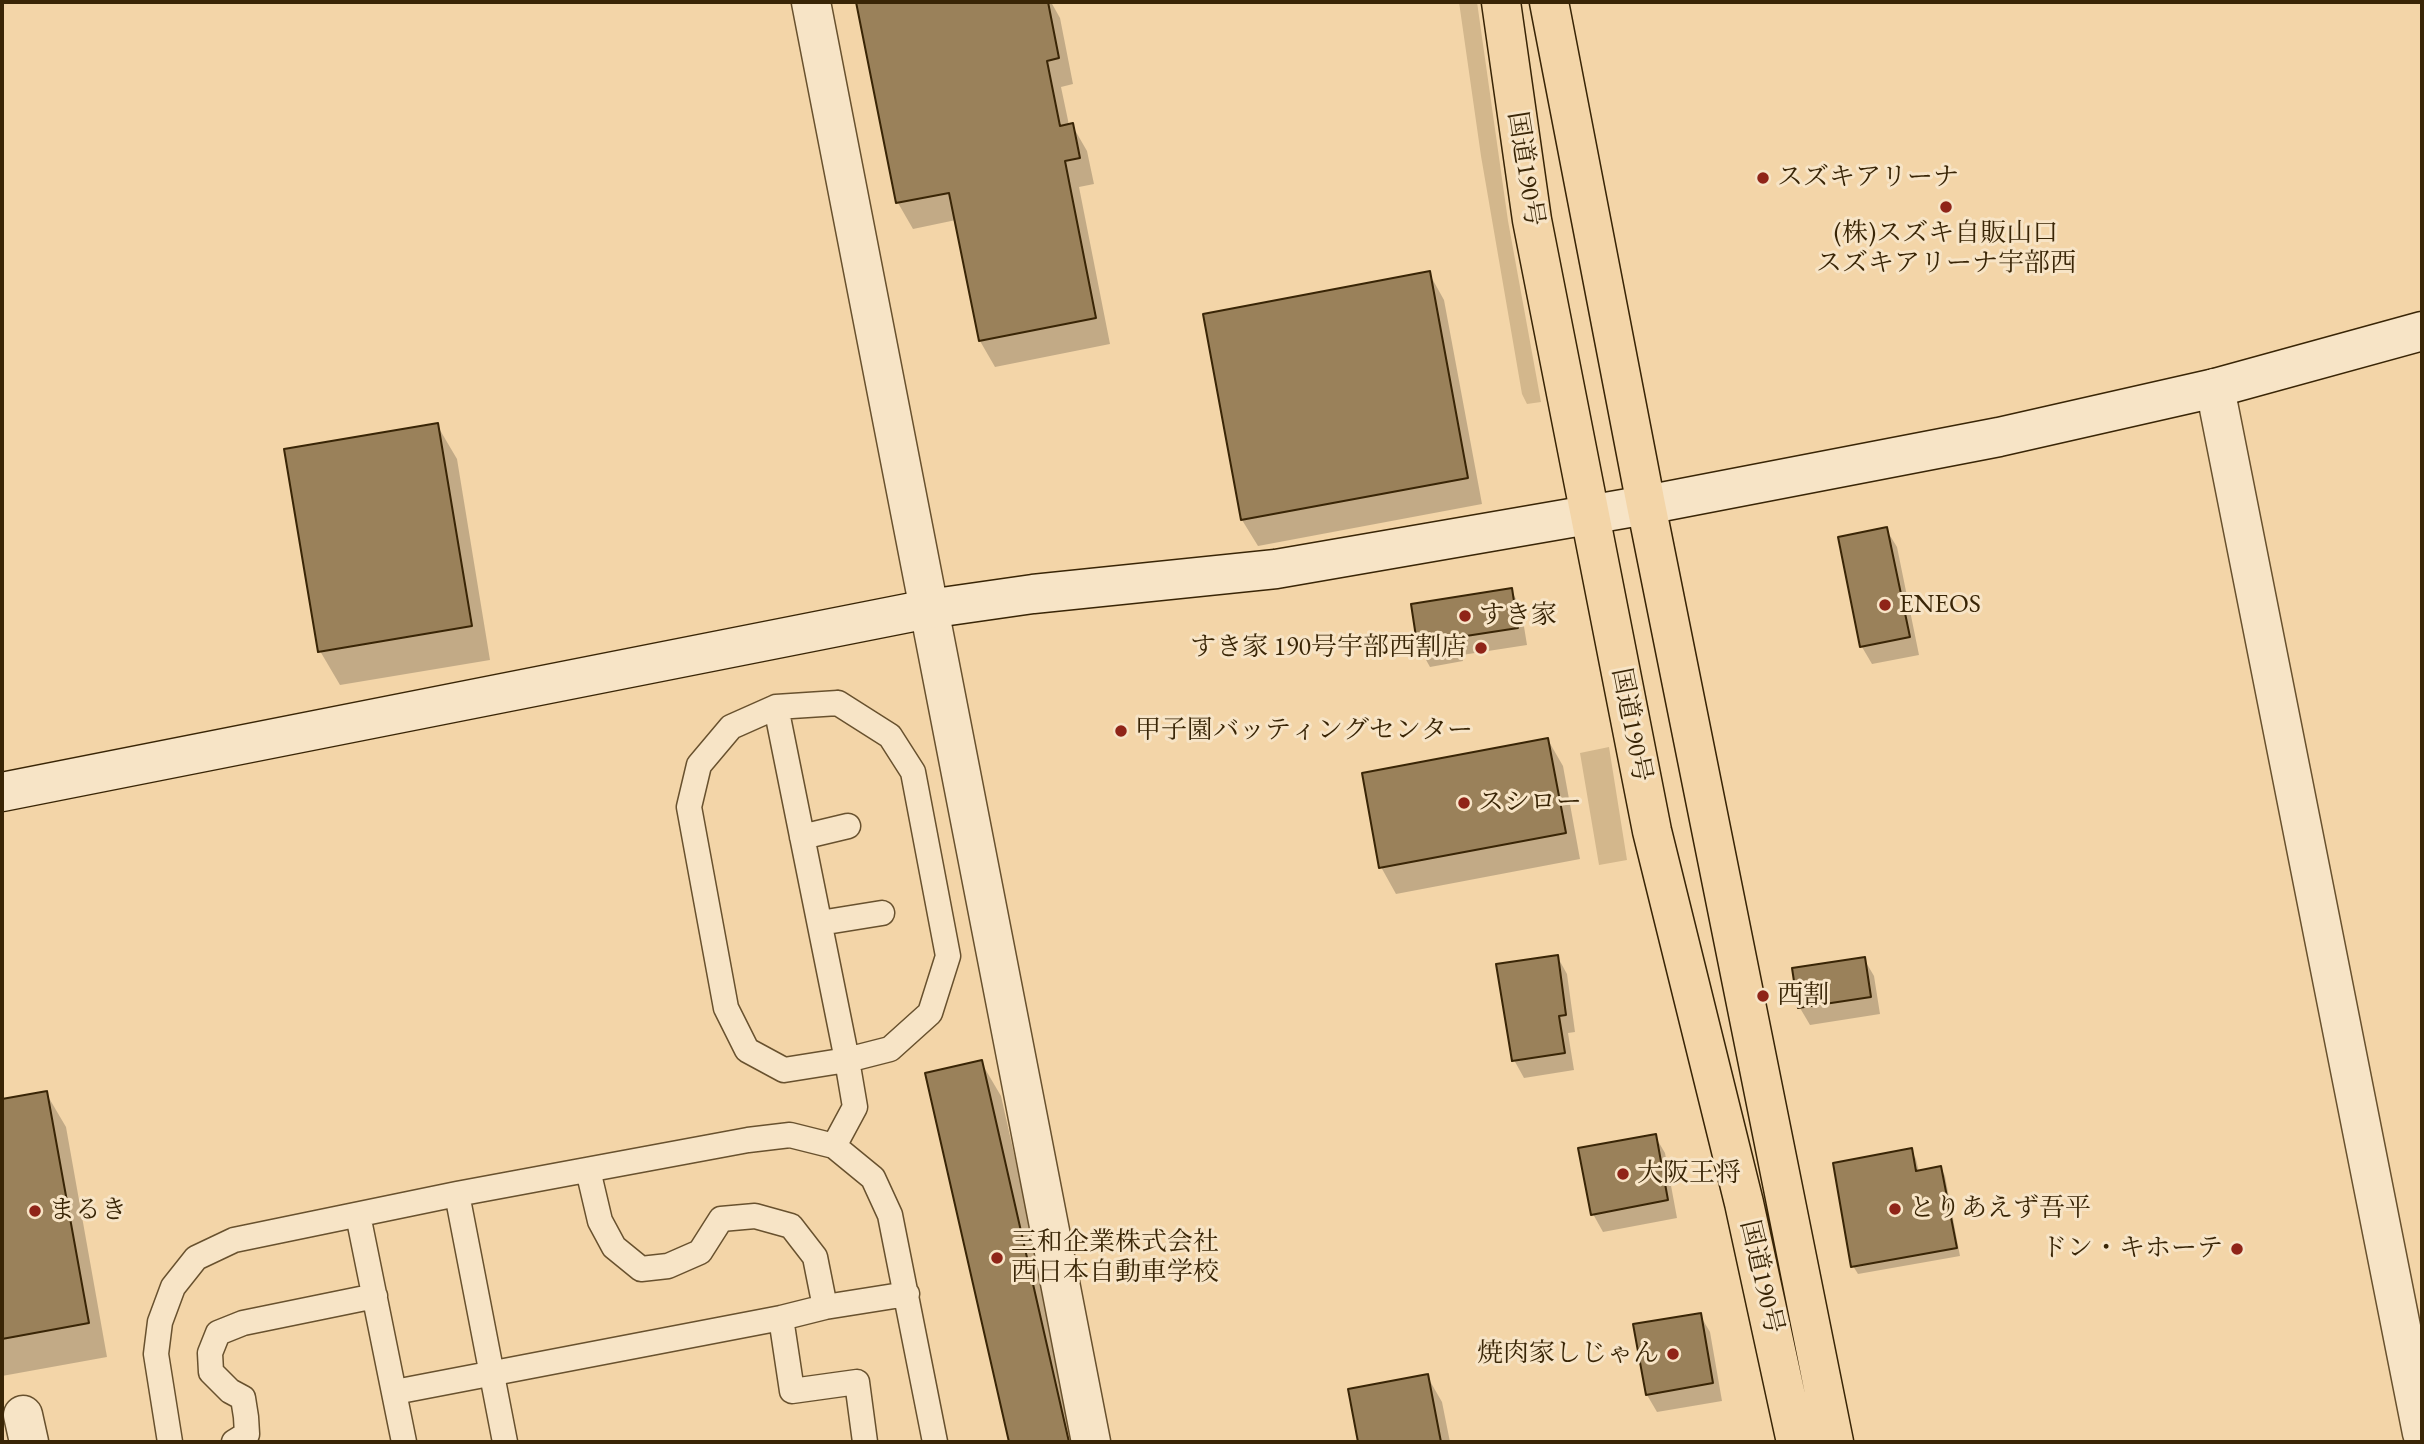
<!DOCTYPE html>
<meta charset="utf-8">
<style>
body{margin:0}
#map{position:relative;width:2424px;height:1444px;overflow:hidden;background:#f3d5a8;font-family:"EB Garamond",serif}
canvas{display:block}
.frame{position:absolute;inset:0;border:4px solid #392506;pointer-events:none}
</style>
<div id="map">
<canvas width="2424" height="1444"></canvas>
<div class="frame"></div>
</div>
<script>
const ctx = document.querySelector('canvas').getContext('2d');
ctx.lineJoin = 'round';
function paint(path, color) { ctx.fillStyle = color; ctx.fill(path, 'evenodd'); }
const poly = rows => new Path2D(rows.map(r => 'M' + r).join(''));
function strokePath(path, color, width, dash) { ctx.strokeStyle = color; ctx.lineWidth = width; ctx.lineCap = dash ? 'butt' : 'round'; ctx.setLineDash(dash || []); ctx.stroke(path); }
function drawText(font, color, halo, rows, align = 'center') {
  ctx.font = font + ' "EB Garamond","Noto Serif JP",serif'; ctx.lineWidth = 6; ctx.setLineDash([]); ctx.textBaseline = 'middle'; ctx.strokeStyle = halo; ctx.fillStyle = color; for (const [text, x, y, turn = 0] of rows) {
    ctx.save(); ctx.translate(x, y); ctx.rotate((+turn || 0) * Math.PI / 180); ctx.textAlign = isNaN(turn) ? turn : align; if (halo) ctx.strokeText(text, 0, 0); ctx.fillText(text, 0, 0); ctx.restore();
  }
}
paint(poly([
 [1459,2,1477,2,1508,221,1541,402,1527,404,1522,394,1481,156],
 [1609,747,1627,860,1599,865,1580,753]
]), '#d3b78c');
paint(poly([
 [858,2,1051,2,1060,18,1073,84,1061,87,1069,125,1072,125,1087,151,1094,184,1079,187,1110,344,995,367,980,341,956,220,913,229,898,203],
 [1429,273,1444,300,1482,504,1258,546,1242,520],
 [437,425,457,459,490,660,340,685,320,651],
 [1886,529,1897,547,1919,655,1872,664,1862,647,1840,539],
 [1511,590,1521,608,1527,645,1462,655,1463,661,1430,667,1420,649],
 [1548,740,1563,766,1580,859,1396,894,1381,867],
 [1557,956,1567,974,1575,1032,1568,1033,1574,1070,1524,1078,1514,1060],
 [1864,959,1874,976,1880,1014,1810,1025,1800,1008],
 [981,1062,1001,1096,1079,1442,1011,1442,927,1075],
 [46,1093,66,1127,107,1357,2,1376,2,1101],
 [1655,1136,1665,1153,1677,1218,1603,1232,1593,1214],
 [1911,1150,1916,1159,1919,1172,1941,1168,1945,1176,1960,1256,1858,1274,1853,1266],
 [1700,1315,1710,1332,1722,1401,1657,1412,1647,1395],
 [1427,1376,1442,1402,1450,1442,1360,1442,1350,1390]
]), '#0003');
const building = poly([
 [856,2,1048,2,1059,58,1047,61,1060,126,1073,123,1080,158,1065,161,1096,318,979,341,949,193,896,203,856,2],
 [1430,271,1468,478,1241,520,1203,314,1430,271],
 [438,423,472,626,318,652,284,449,438,423],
 [1887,527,1910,637,1860,647,1838,537,1887,527],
 [1512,588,1518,628,1453,638,1454,644,1418,650,1411,604,1512,588],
 [1548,738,1566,833,1379,868,1362,773,1548,738],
 [1558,955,1566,1015,1559,1016,1565,1053,1512,1061,1496,964,1558,955],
 [1865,957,1871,997,1798,1008,1792,968,1865,957],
 [982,1060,1069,1442,1009,1442,925,1073,982,1060],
 [47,1091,89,1323,2,1339,2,1099,47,1091],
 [1656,1134,1668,1200,1591,1215,1578,1148,1656,1134],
 [1912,1148,1916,1171,1941,1166,1957,1248,1851,1267,1833,1163,1912,1148],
 [1701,1313,1713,1383,1646,1395,1633,1324,1701,1313],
 [1428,1374,1441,1442,1358,1442,1348,1389,1428,1374]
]);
paint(building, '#9a815a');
strokePath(building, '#392506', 2);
const lane = poly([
 [838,703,890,736,913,772,948,956,930,1013,890,1049,847,1060,784,1070,747,1050,726,1008,689,807,699,765,731,727,776,707,838,703],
 [776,707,847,1060,855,1107,834,1146],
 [802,837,848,826],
 [820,923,882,913],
 [588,1170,600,1221,614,1247,641,1269,668,1266,700,1252,721,1219,755,1216,791,1226,815,1257,825,1307],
 [457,1194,505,1442],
 [358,1215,404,1442],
 [781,1318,792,1391,857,1382,865,1442],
 [395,1392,781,1318,825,1307,907,1294],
 [170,1442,156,1354,160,1322,173,1287,196,1258,234,1240,457,1194,748,1140,790,1135,834,1146,873,1178,890,1215,935,1442],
 [234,1442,247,1434,246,1417,243,1398,230,1391,211,1372,210,1353,218,1333,243,1323,375,1296]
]);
const street = poly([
 [811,2,1091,1442],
 [2215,388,2422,1433],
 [23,1415,29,1442]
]);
const secondary = poly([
 [2,792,928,609,1033,594,1276,569,1646,505,1999,437,2215,388,2422,331]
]);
const highway = poly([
 [1501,2,1532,220,1652,831,1744,1203,1796,1442],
 [1549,2,1646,505,1834,1442]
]);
strokePath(lane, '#68512e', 27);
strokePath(street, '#68512e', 41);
strokePath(secondary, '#392506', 41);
strokePath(highway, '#392506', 41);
strokePath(lane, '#f7e4c6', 24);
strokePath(street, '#f7e4c6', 38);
strokePath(secondary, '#f7e4c6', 38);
strokePath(highway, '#f3d5a8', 38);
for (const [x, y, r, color] of [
 [1763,178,7,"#8f2418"],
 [1946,207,7,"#8f2418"],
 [1885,605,7,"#8f2418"],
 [1465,616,7,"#8f2418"],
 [1481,648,7,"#8f2418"],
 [1121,731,7,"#8f2418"],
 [1464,803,7,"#8f2418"],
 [1763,996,7,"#8f2418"],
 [1623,1174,7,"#8f2418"],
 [1895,1209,7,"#8f2418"],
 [35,1211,7,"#8f2418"],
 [2237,1249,7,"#8f2418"],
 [997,1258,7,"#8f2418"],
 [1673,1354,7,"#8f2418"]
]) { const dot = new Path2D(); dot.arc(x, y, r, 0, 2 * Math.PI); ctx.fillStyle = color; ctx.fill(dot); strokePath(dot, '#f7e4c6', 2.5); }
drawText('26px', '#392506', '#f7e4c6', [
 ["国道190号",1525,169,81],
 ["国道190号",1631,725,79],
 ["国道190号",1761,1277,77]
]);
drawText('26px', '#392506', '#f7e4c6', [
 ["スズキアリーナ",1777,178],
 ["(株)スズキ自販山口",1946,234,"center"],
 ["スズキアリーナ宇部西",1946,264,"center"],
 ["ENEOS",1899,605],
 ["すき家",1479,616],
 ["すき家 190号宇部西割店",1467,648,"right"],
 ["甲子園バッティングセンター",1135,731],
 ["スシロー",1478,803],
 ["西割",1777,996],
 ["大阪王将",1637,1174],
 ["とりあえず吾平",1909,1209],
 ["まるき",49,1211],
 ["三和企業株式会社",1011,1243],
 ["西日本自動車学校",1011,1273],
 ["ドン・キホーテ",2223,1249,"right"],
 ["焼肉家しじゃん",1659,1354,"right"]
], 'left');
</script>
